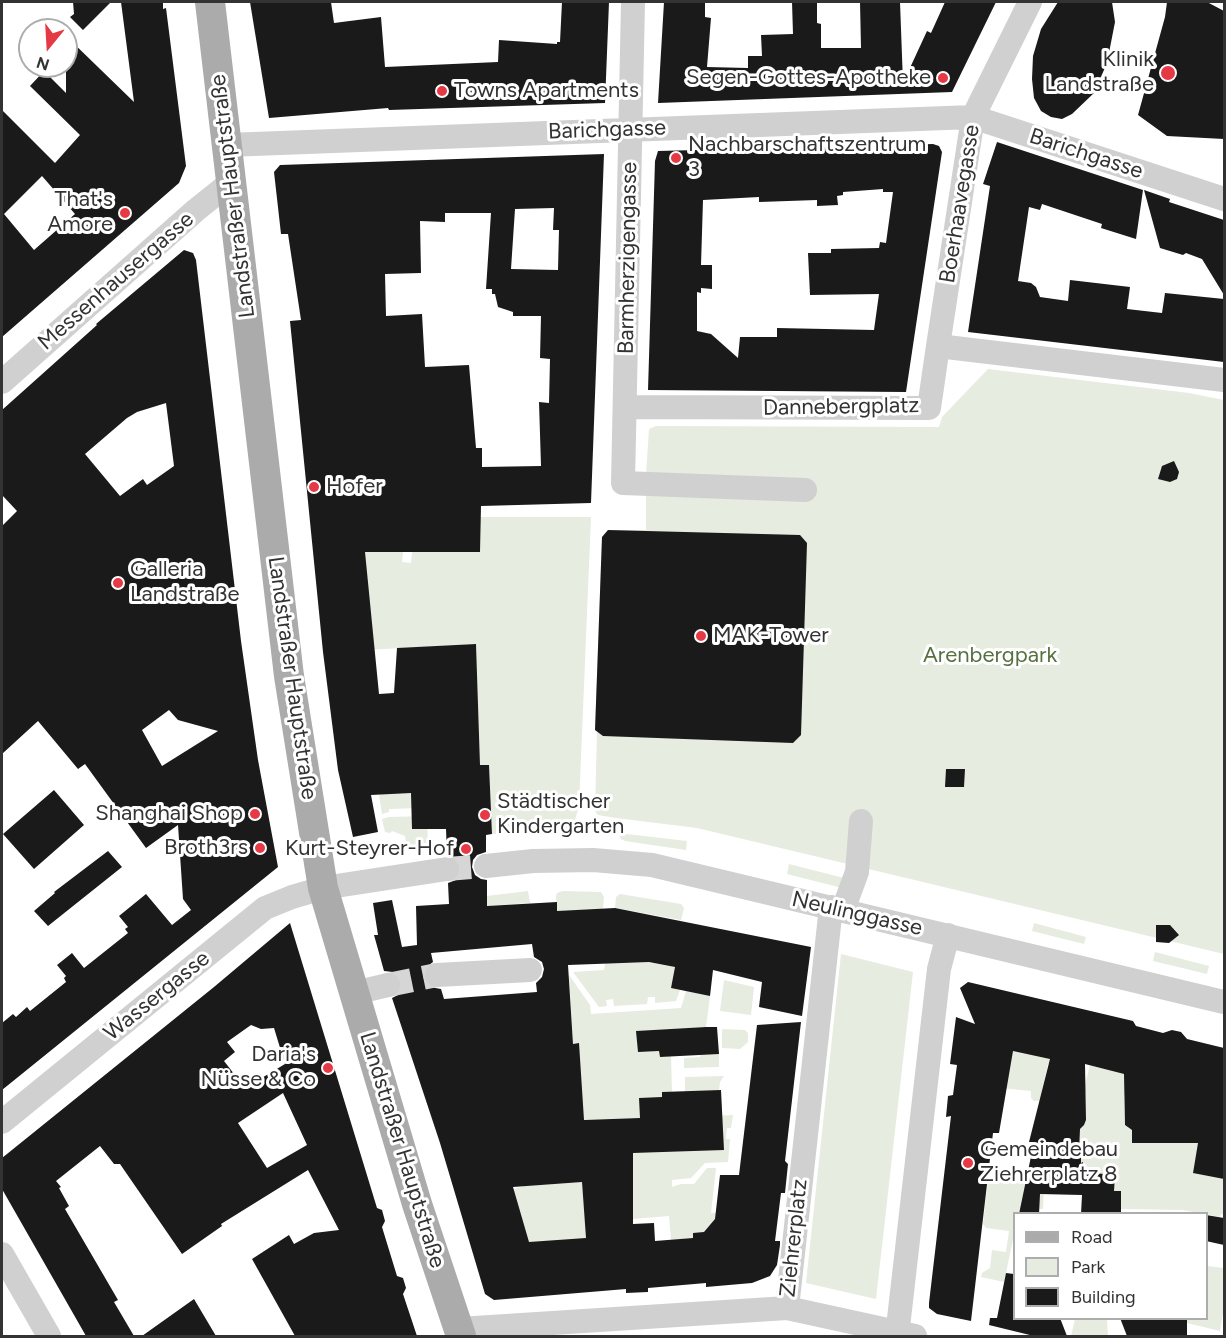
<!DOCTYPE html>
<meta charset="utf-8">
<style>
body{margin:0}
#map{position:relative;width:1226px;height:1338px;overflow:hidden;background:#fff;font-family:Figtree,sans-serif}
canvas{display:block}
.frame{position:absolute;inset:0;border:3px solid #333;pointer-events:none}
.legend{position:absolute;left:1013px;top:1212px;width:195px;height:108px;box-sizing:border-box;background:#fff;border:2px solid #adadad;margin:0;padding:8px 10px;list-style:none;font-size:18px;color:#333}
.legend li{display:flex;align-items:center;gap:12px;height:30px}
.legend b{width:30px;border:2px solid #adadad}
.north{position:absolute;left:18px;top:18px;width:60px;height:60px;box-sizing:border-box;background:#fff;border:2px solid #adadad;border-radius:50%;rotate:198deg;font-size:16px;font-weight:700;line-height:24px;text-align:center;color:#333}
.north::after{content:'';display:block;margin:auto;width:21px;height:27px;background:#e63946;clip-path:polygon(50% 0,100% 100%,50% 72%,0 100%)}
</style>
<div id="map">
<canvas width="1226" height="1338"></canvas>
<div class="frame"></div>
<ul class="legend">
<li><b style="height:8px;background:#ababab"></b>Road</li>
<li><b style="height:16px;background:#e6ecdf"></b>Park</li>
<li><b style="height:16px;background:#1a1a1a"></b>Building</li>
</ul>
<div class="north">N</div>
</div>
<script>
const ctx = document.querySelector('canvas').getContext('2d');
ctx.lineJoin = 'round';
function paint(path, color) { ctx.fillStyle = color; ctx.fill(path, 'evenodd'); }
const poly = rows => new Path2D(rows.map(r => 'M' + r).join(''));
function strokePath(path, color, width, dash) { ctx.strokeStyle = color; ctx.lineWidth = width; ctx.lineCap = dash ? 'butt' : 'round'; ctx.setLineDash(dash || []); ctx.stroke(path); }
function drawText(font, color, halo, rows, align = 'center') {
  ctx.font = font + ' Figtree,sans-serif'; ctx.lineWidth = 6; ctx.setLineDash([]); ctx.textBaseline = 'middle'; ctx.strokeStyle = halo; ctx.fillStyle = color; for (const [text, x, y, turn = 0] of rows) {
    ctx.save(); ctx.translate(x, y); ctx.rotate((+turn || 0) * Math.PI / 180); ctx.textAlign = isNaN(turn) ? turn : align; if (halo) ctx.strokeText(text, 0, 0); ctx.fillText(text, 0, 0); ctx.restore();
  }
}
paint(poly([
 [988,369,1189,393,1224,400,1224,954,697,828,616,818,598,815,595,811,597,732,595,730,602,537,608,530,646,530,646,475,649,429,656,426,939,427,942,417],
 [471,517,591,517,579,806,572,830,492,834,489,765,480,765,476,644,364,650,365,552,403,552,402,562,411,563,412,552,472,552],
 [427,788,420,808,389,809,389,812,382,814,379,795,383,794,383,790],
 [427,816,428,843,408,846,406,844,405,836,392,831,390,833,385,832,382,819,389,817],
 [618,833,687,841,686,850,625,841,621,839],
 [789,864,844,878,842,888,787,874],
 [528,891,530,903,487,906,487,896],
 [563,891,601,892,604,897,603,909,557,911,556,896,557,893],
 [620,894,681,904,684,908,681,920,615,908,616,897],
 [1034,923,1086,937,1084,944,1032,931],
 [1155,952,1209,966,1207,974,1153,961],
 [841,954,913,972,876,1299,806,1283],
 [649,962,675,967,671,988,680,990,676,1001,655,1003,655,997,648,997,647,1004,614,1006,613,999,606,1000,607,1006,599,1007,573,972,604,970,605,963],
 [569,975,590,1005,591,1014,681,1008,686,991,710,996,706,1027,637,1031,638,1052,659,1051,660,1057,671,1056,672,1092,662,1097,640,1118,578,1120,579,1043,573,1044],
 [724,980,754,987,751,1015,720,1011],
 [722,1029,745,1030,748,1033,748,1042,740,1049,722,1048],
 [1008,1033,1062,1059,1053,1065,1048,1064,1042,1090,1054,1100,1034,1101,1031,1098,1031,1091,1001,1088],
 [719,1051,719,1067,684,1068,684,1058,700,1057,700,1052],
 [1090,1065,1127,1075,1126,1095,1124,1095,1125,1125,1132,1130,1132,1143,1182,1143,1219,1096,1224,1098,1224,1153,1216,1151,1197,1152,1193,1172,1224,1179,1224,1215,1221,1214,1220,1217,1183,1210,1121,1209,1121,1191,1114,1191,1094,1173,1083,1172,1083,1163,1081,1163,1080,1154,1080,1129,1084,1125,1086,1120,1086,1093,1083,1092],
 [724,1076,720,1082,719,1091,685,1092,685,1077],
 [733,1115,731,1128,727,1128,726,1139,730,1139,728,1162,705,1163,691,1178,672,1180,672,1187,681,1184,694,1184,707,1168,716,1168,711,1213,726,1212,706,1232,693,1238,671,1240,669,1216,633,1219,633,1153,694,1151,694,1117],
 [988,1180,1044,1181,1043,1209,1021,1208,1019,1213,1014,1214,1014,1235,1004,1282,981,1277,982,1273,990,1268,992,1250,1006,1252,1009,1231,986,1228,983,1224],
 [582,1182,585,1221,593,1244,525,1249,511,1190,524,1186],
 [1207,1266,1224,1268,1224,1307,1220,1331,1187,1323,1187,1319,1206,1318],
 [1075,1319,1107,1319,1108,1336,1071,1336]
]), '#e6ecdf');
paint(poly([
 [73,2,111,2,83,30,70,17,74,14],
 [121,2,163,2,163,9,166,8,186,166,179,183,2,337,2,110,55,163,80,135,30,86,44,71,66,93,66,36,134,102],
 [42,176,75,214,34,250,4,214],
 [250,2,331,2,334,23,381,17,385,67,498,62,499,40,557,44,557,42,560,42,562,2,609,2,605,103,389,110,388,108,269,118],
 [664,2,705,2,705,17,711,18,707,67,748,68,748,56,762,56,761,35,793,34,792,2,817,2,817,23,821,24,821,48,861,48,860,2,900,2,903,83,927,31,931,33,945,2,996,2,952,92,658,103],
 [1058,2,1112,2,1115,22,1107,63,1094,93,1072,114,1062,119,1051,117,1041,111,1034,98,1032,79,1033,56,1041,29],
 [1167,2,1207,2,1224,11,1224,139,1167,136,1138,115,1165,17],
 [997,142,1143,190,1136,239,1101,228,1102,224,1042,204,1040,210,1029,207,1018,281,1031,283,1036,287,1040,297,1068,301,1070,280,1130,287,1127,309,1162,313,1165,293,1224,299,1224,362,968,332,990,186,983,184],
 [933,144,939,146,942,152,906,392,648,390,655,161,658,151],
 [883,189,883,192,893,192,886,243,880,242,879,248,831,249,831,253,808,253,810,295,879,294,874,330,777,328,777,337,740,337,738,358,711,334,697,331,697,292,701,293,701,288,712,289,712,265,701,265,703,200,759,197,759,202,817,200,817,206,838,205,837,196,843,195,843,192],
 [604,154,591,503,481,506,480,552,365,552,379,694,394,693,397,648,476,644,480,765,489,765,492,834,486,835,486,852,477,855,473,860,472,867,475,875,481,879,487,880,487,906,557,902,557,911,615,908,811,947,802,1016,759,1007,762,982,713,970,710,996,671,988,675,967,649,962,568,965,573,1044,579,1043,584,1120,640,1118,639,1098,662,1097,662,1092,721,1090,724,1150,633,1153,633,1224,654,1223,655,1241,693,1238,693,1233,704,1232,715,1219,720,1175,739,1175,757,1025,801,1022,785,1161,788,1164,785,1193,781,1193,775,1241,780,1241,780,1245,777,1265,770,1276,752,1283,706,1287,706,1283,648,1288,648,1292,626,1293,626,1289,494,1300,485,1294,440,1143,392,998,398,995,401,990,402,981,399,976,393,972,384,971,374,935,378,935,373,903,392,900,402,947,417,945,416,906,449,904,448,883,456,880,460,874,461,866,458,860,447,855,446,829,412,829,411,793,371,795,378,832,353,837,338,770,323,652,290,321,301,320,288,234,281,234,274,172,280,165],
 [554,208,553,230,559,230,558,270,511,269,515,209],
 [445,213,491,213,486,289,492,289,492,294,495,294,498,307,513,312,513,316,541,316,540,358,550,359,549,403,539,402,541,466,482,467,482,448,476,448,469,365,425,367,422,314,386,316,385,274,421,273,420,221,445,222],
 [532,944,534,957,542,962,544,969,542,977,536,983,537,992,444,999,441,989,430,987,425,982,423,976,425,968,433,962,431,953],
 [582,1182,586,1238,529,1242,513,1187],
 [1144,190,1170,199,1169,202,1224,220,1224,295,1202,259,1186,253,1183,255,1160,248],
 [184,250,193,253,196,260,241,641,258,760,278,867,2,1090,2,1023,13,1014,16,1017,27,1007,30,1011,66,982,64,978,66,976,57,965,72,953,84,968,128,933,125,929,128,927,119,916,146,894,172,925,191,910,183,899,178,825,146,848,85,764,78,769,38,721,2,754,2,526,17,511,2,495,2,410,97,325,96,324],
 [166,403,174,466,147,485,143,479,120,496,85,454,127,418,137,412],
 [169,710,178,720,218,731,162,766,142,730],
 [1174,461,1179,472,1177,479,1170,482,1158,479,1162,466],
 [608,530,800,535,807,543,801,735,793,743,603,736,595,730,602,537],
 [946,769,965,769,964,787,945,787],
 [54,790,84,825,34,869,3,834],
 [108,851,122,867,48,926,34,911,55,893,54,892],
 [290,923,377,1208,382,1210,385,1221,382,1227,397,1276,403,1278,406,1288,403,1294,417,1336,295,1336,252,1259,289,1235,294,1244,314,1233,339,1230,308,1170,221,1224,222,1226,182,1254,120,1164,114,1164,100,1146,56,1181,61,1187,59,1188,69,1206,65,1209,118,1300,114,1302,134,1336,86,1336,2,1189,2,1158,214,987],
 [251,1025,261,1029,274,1028,285,1064,245,1088,224,1061,235,1052,227,1042],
 [283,1093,307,1145,267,1168,238,1123],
 [1156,925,1170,925,1179,935,1169,943,1156,942],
 [968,982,1133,1021,1136,1026,1163,1033,1172,1030,1181,1032,1187,1039,1224,1048,1224,1179,1193,1173,1198,1143,1132,1143,1132,1130,1125,1125,1124,1074,1085,1064,1086,1120,1084,1125,1080,1129,1079,1154,1081,1154,1081,1163,1083,1162,1083,1172,1115,1175,1114,1191,1121,1191,1121,1214,1081,1214,1082,1195,1040,1194,1039,1214,1019,1214,1034,1142,1029,1142,1050,1059,1013,1051,999,1133,993,1133,971,1321,937,1314,929,1308,929,1303,951,1116,946,1117,948,1096,953,1095,957,1065,950,1064,956,1017,975,1024,960,988],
 [706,1027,717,1027,719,1054,660,1057,659,1051,638,1052,636,1031],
 [1206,1215,1224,1218,1224,1245,1206,1241],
 [1006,1273,1014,1274,1014,1318,1060,1318,1067,1336,1034,1336,989,1325,990,1318,997,1318],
 [194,1299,216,1336,142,1336],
 [1120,1318,1187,1318,1187,1336,1127,1336]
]), '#1a1a1a');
strokePath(poly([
 [447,869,486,866],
 [388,985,437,975]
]), '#d6d6d6', 24, [24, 12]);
strokePath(poly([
 [633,2,623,483,805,490],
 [227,145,973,117,1224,199],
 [938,346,973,117,1030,2],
 [2,382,196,210,231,182],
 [625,407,929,408,938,346,1224,380],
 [486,866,533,861,593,860,652,865,1224,1002],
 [843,910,857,872,861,821],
 [437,975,530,970],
 [354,993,388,985],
 [2,1122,265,908,292,897,323,888,447,869],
 [2,1254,49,1336],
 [787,1308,831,907],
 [459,1329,787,1308,915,1336],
 [897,1336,939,969,948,935]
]), '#d0d0d0', 24);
strokePath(poly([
 [210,2,289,676,323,888,417,1204,461,1336]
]), '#ababab', 30);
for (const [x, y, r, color] of [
 [1168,73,8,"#e63946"],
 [943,78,6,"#e63946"],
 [442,91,6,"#e63946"],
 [676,158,6,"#e63946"],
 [125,213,6,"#e63946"],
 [314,487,6,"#e63946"],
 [118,583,6,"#e63946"],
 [701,636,6,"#e63946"],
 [255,814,6,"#e63946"],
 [485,815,6,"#e63946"],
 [260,848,6,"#e63946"],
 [466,849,6,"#e63946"],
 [328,1068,6,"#e63946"],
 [968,1163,6,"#e63946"]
]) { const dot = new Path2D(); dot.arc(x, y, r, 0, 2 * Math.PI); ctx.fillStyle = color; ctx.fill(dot); strokePath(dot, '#fff', 2); }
drawText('22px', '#333', '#fff', [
 ["Klinik",1154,60],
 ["Landstraße",1154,85],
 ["Segen-Gottes-Apotheke",931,78],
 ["Towns Apartments",454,91,"left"],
 ["Nachbarschaftszentrum",688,145,"left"],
 ["3",688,170,"left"],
 ["That's",113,200],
 ["Amore",113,225],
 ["Hofer",326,487,"left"],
 ["Galleria",130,570,"left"],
 ["Landstraße",130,595,"left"],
 ["MAK-Tower",713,636,"left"],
 ["Städtischer",497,802,"left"],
 ["Kindergarten",497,827,"left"],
 ["Shanghai Shop",243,814],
 ["Broth3rs",248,848],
 ["Kurt-Steyrer-Hof",454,849],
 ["Daria's",316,1055],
 ["Nüsse & Co",316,1080],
 ["Gemeindebau",980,1150,"left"],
 ["Ziehrerplatz 8",980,1175,"left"]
], 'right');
drawText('22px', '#333', '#fff', [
 ["Barichgasse",607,130,-2],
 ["Barichgasse",1086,154,18],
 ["Landstraßer Hauptstraße",233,196,-97],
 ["Boerhaavegasse",960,204,-81],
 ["Barmherzigengasse",628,258,-89],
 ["Messenhausergasse",116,281,-41],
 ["Dannebergplatz",841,407,-1],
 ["Landstraßer Hauptstraße",292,678,82],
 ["Neulinggasse",857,914,13],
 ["Wassergasse",157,996,-39],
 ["Landstraßer Hauptstraße",402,1150,73],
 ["Ziehrerplatz",794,1238,-84]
]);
drawText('22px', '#56703f', '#fff', [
 ["Arenbergpark",990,656]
]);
</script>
